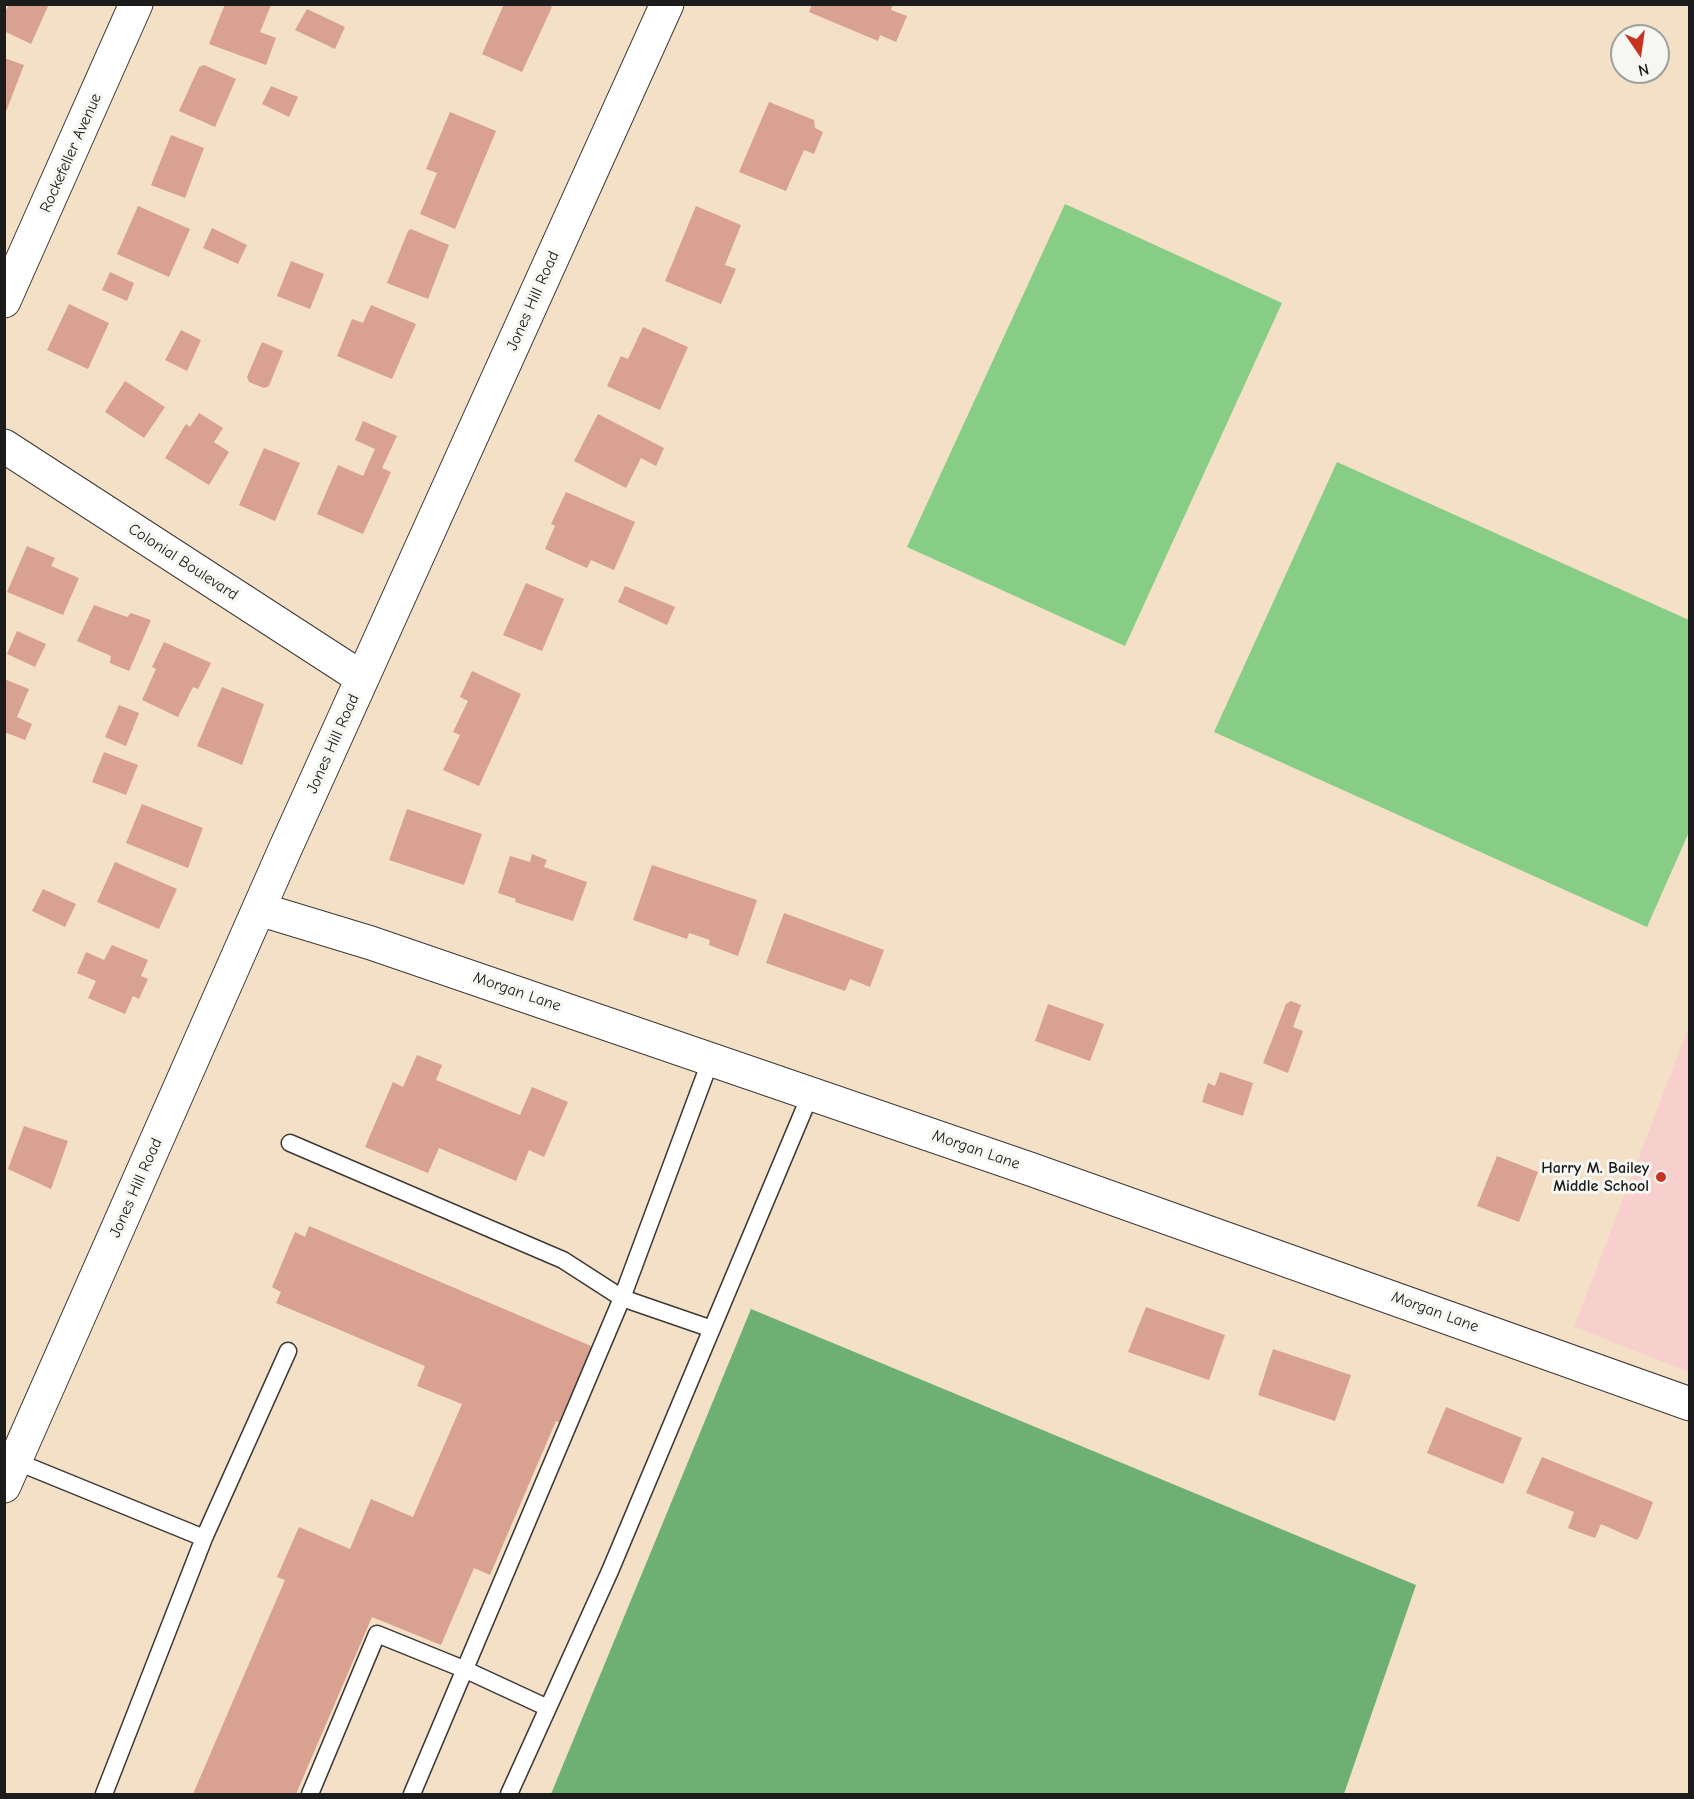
<!DOCTYPE html>
<style>
body{margin:0}
#map{position:relative;width:1694px;height:1799px;overflow:hidden;background:#f4e0c6;font-family:"Comic Neue",sans-serif}
canvas{display:block}
.frame{position:absolute;inset:0;border:6px solid #1c1c1c;pointer-events:none}
.north{position:absolute;left:1610px;top:24px;width:60px;height:60px;box-sizing:border-box;background:#f6f6f2;border:2px solid #9f9f9c;border-radius:50%;rotate:167deg;font-size:16px;font-weight:700;line-height:24px;text-align:center;color:#1c1c1c}
.north::after{content:'';display:block;margin:auto;width:21px;height:27px;background:#c8321e;clip-path:polygon(50% 0,100% 100%,50% 72%,0 100%)}
</style>
<div id="map">
<canvas width="1694" height="1799"></canvas>
<div class="frame"></div>
<div class="north">N</div>
</div>
<script>
const ctx = document.querySelector('canvas').getContext('2d');
ctx.lineJoin = 'round';
function paint(path, color) { ctx.fillStyle = color; ctx.fill(path, 'evenodd'); }
const poly = rows => new Path2D(rows.map(r => 'M' + r).join(''));
function strokePath(path, color, width, dash) { ctx.strokeStyle = color; ctx.lineWidth = width; ctx.lineCap = dash ? 'butt' : 'round'; ctx.setLineDash(dash || []); ctx.stroke(path); }
function drawText(font, color, halo, rows, align = 'center') {
  ctx.font = font + ' "Comic Neue",sans-serif'; ctx.lineWidth = 6; ctx.setLineDash([]); ctx.textBaseline = 'middle'; ctx.strokeStyle = halo; ctx.fillStyle = color; for (const [text, x, y, turn = 0] of rows) {
    ctx.save(); ctx.translate(x, y); ctx.rotate((+turn || 0) * Math.PI / 180); ctx.textAlign = isNaN(turn) ? turn : align; if (halo) ctx.strokeText(text, 0, 0); ctx.fillText(text, 0, 0); ctx.restore();
  }
}
paint(poly([
 [1689,1026,1690,1372,1689,1372,1574,1327]
]), '#f7d0cd');
paint(poly([
 [1065,204,1282,303,1125,646,907,547],
 [1337,462,1689,620,1689,832,1647,927,1214,732]
]), '#88cd86');
paint(poly([
 [751,1309,1416,1585,1344,1794,551,1794]
]), '#6eb073');
paint(poly([
 [9,4,49,4,31,44,4,31,4,15],
 [225,4,271,5,260,32,276,38,266,65,209,44],
 [504,4,546,4,552,7,522,72,482,54],
 [812,4,893,4,891,10,907,16,896,42,880,35,878,41,809,12],
 [307,9,345,27,335,49,295,30],
 [4,58,24,65,5,114,4,114],
 [204,65,236,79,215,127,179,111,199,67],
 [271,86,298,97,289,117,262,104],
 [769,102,814,120,815,128,823,132,814,154,804,150,786,191,739,172],
 [450,112,496,131,455,229,420,214,437,173,426,169],
 [171,135,204,148,185,198,151,185],
 [138,206,190,229,169,277,117,254],
 [696,206,741,225,725,265,736,269,721,304,665,281],
 [212,228,247,245,238,264,203,248],
 [411,229,449,245,428,299,387,283,408,231],
 [291,261,324,274,310,309,277,296],
 [110,272,134,283,127,301,102,290],
 [69,304,109,323,88,369,47,350],
 [371,305,416,324,392,379,337,356,352,319,363,323],
 [643,327,688,347,660,410,607,386,621,356,628,359],
 [181,330,201,340,187,371,165,360],
 [262,342,283,351,269,386,264,388,249,382,247,377],
 [125,381,165,407,144,438,105,412],
 [199,413,223,428,214,442,229,452,209,485,165,458,186,424,190,427],
 [598,414,664,448,656,466,641,458,626,488,574,461],
 [363,421,397,436,382,468,391,472,363,534,317,514,338,465,363,476,375,449,355,440],
 [264,448,300,463,275,521,239,505],
 [566,492,635,522,614,570,591,560,587,568,545,549,555,526,551,524],
 [27,546,55,558,51,566,79,578,63,615,7,592],
 [526,583,564,599,542,651,503,635],
 [625,586,675,607,667,625,618,602],
 [94,605,127,617,131,613,151,620,129,671,110,663,111,656,77,641],
 [17,631,46,644,35,667,7,654],
 [164,642,211,663,198,689,193,687,178,717,142,700,156,669,152,667],
 [472,671,521,694,479,786,443,770,460,735,453,732,468,701,460,697],
 [4,679,29,689,17,717,32,724,25,740,4,732],
 [222,687,264,704,242,765,197,746],
 [119,705,139,713,126,746,105,737],
 [104,752,138,765,126,795,92,782],
 [142,804,203,828,188,868,126,843],
 [407,809,482,834,464,885,389,860],
 [532,854,547,860,544,867,587,882,573,921,515,902,516,899,498,893,510,856,530,862],
 [115,862,177,889,159,929,97,902],
 [652,865,757,900,738,956,709,945,710,940,689,933,687,939,633,920],
 [43,889,76,904,65,927,32,911],
 [784,913,884,950,870,987,850,979,845,991,766,963],
 [112,945,148,960,141,976,148,979,139,999,133,996,125,1014,88,998,96,981,77,973,86,952,104,960],
 [1291,1001,1301,1005,1293,1027,1303,1031,1288,1073,1263,1063,1286,1004],
 [1048,1004,1104,1024,1090,1061,1035,1041],
 [417,1055,442,1065,436,1080,520,1115,532,1087,568,1102,544,1157,529,1150,516,1181,439,1148,428,1173,365,1147,393,1082,403,1087],
 [1220,1072,1253,1083,1243,1116,1202,1102,1208,1083,1215,1086],
 [24,1126,68,1141,51,1189,8,1169],
 [1497,1156,1538,1172,1519,1222,1477,1206],
 [309,1226,598,1349,565,1425,556,1421,490,1575,474,1568,441,1645,372,1617,296,1794,193,1794,285,1580,277,1577,299,1527,350,1549,371,1499,413,1517,462,1404,417,1386,425,1366,276,1303,281,1292,272,1287,295,1232,305,1237],
 [1146,1307,1225,1335,1209,1380,1128,1352],
 [1273,1349,1351,1375,1335,1421,1258,1395],
 [1446,1407,1522,1438,1503,1484,1427,1453],
 [1542,1457,1653,1502,1640,1536,1637,1540,1601,1524,1595,1538,1568,1528,1574,1512,1526,1493]
]), '#d8a190');
const lane = poly([
 [711,1059,622,1298,712,1329],
 [290,1143,563,1260,622,1298,412,1794],
 [15,1461,204,1538,104,1794],
 [204,1538,288,1351],
 [310,1794,377,1634,466,1670,548,1708],
 [509,1794,610,1571,811,1093]
]);
const street = poly([
 [4,301,136,4]
]);
const secondary = poly([
 [4,446,362,678],
 [259,909,371,943,1030,1169,1690,1404],
 [4,1486,286,847,667,4]
]);
strokePath(lane, '#3c3936', 19);
strokePath(street, '#3c3936', 35);
strokePath(secondary, '#3c3936', 35);
strokePath(lane, '#fff', 16);
strokePath(street, '#fff', 33);
strokePath(secondary, '#fff', 33);
for (const [x, y, r, color] of [
 [1661,1177,6,"#c8321e"]
]) { const dot = new Path2D(); dot.arc(x, y, r, 0, 2 * Math.PI); ctx.fillStyle = color; ctx.fill(dot); strokePath(dot, '#f6f6f2', 2); }
drawText('16px', '#1c1c1c', '#f6f6f2', [
 ["Rockefeller Avenue",71,153,-66],
 ["Jones Hill Road",533,301,-66],
 ["Colonial Boulevard",183,562,33],
 ["Jones Hill Road",333,744,-66],
 ["Morgan Lane",517,992,19],
 ["Morgan Lane",976,1150,19],
 ["Jones Hill Road",136,1188,-66],
 ["Morgan Lane",1435,1312,20]
]);
drawText('bold 16px', '#1c1c1c', '#f6f6f2', [
 ["Harry M. Bailey",1649,1168],
 ["Middle School",1649,1186]
], 'right');
</script>
